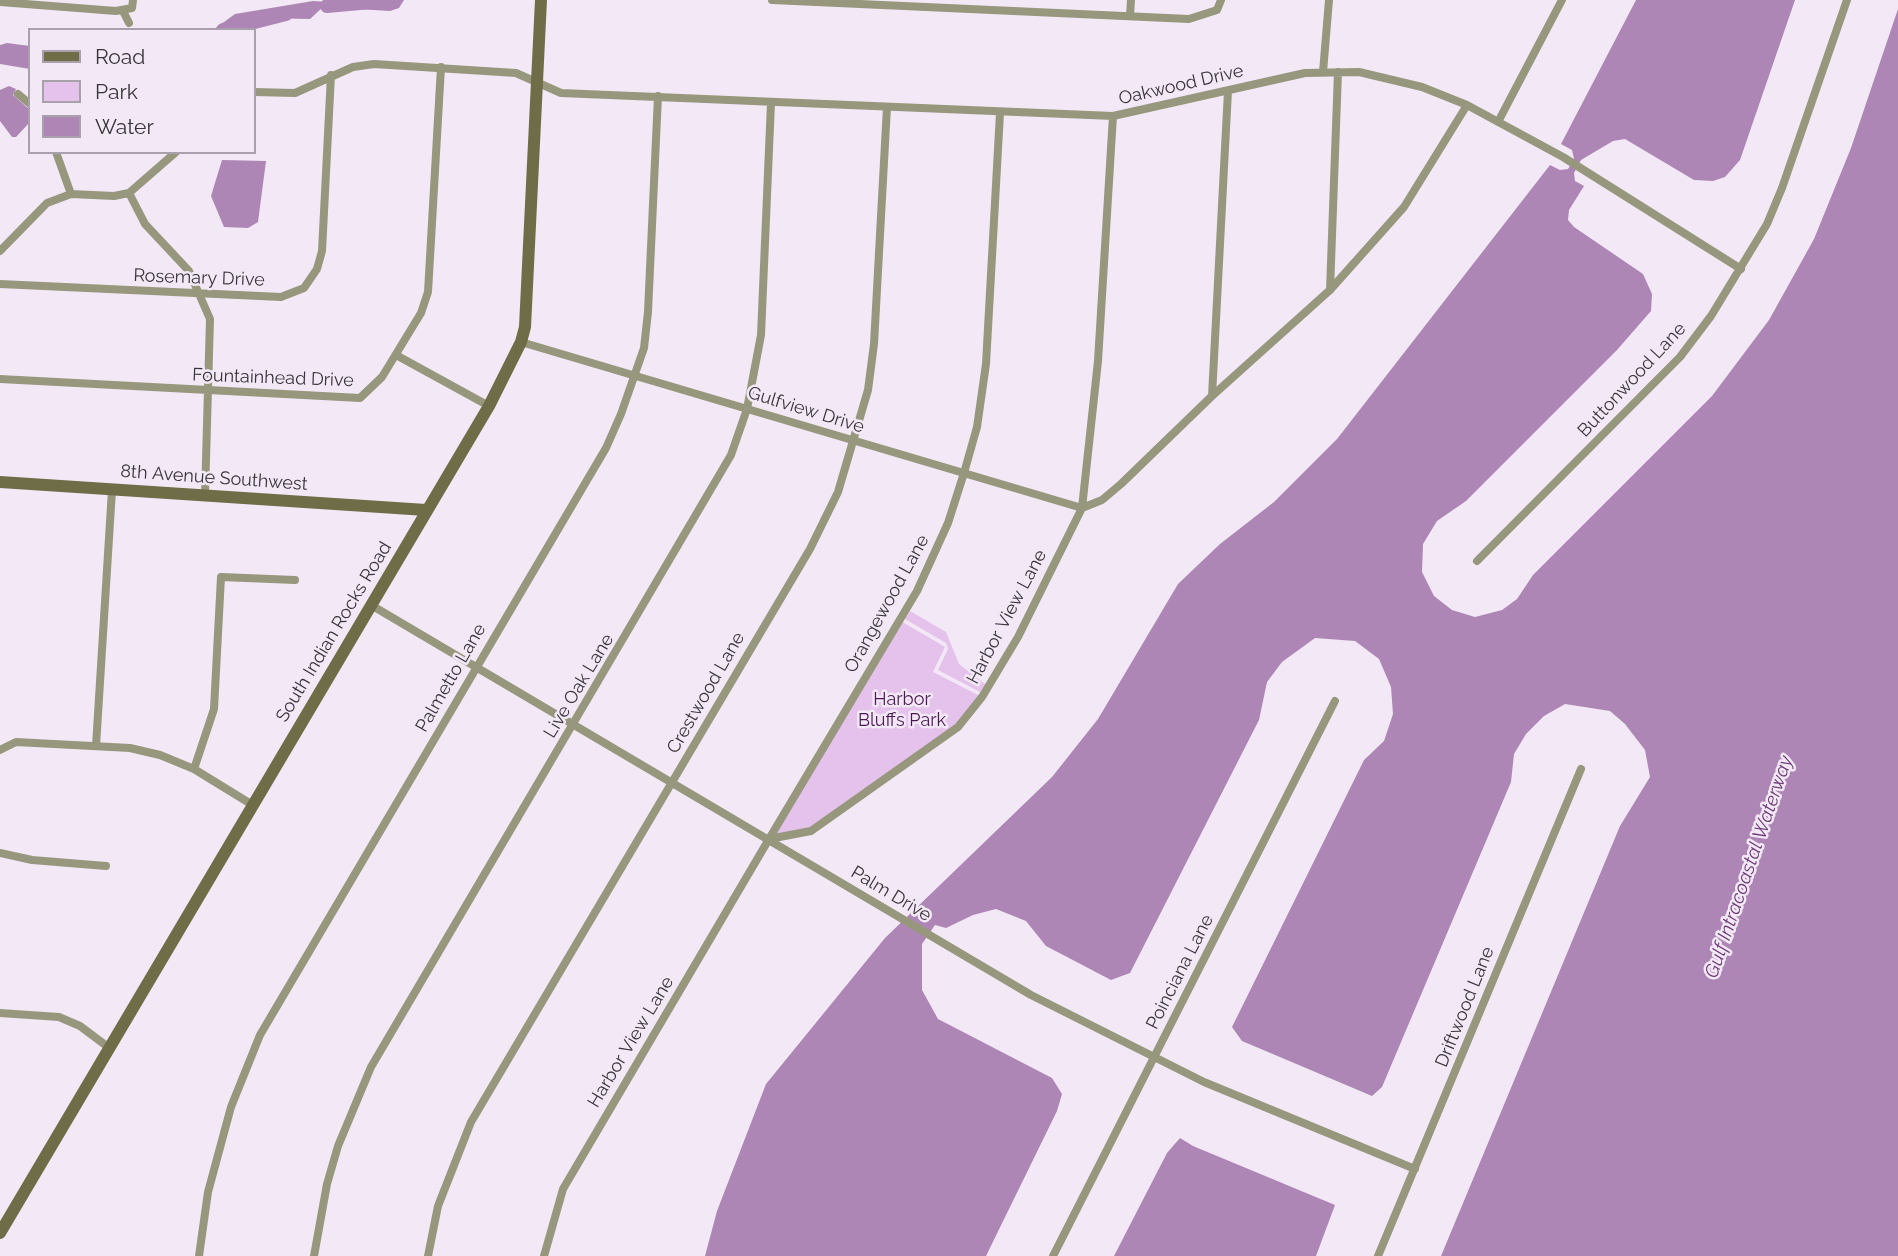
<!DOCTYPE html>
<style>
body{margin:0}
#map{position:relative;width:1898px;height:1256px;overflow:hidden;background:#f3e8f6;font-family:Raleway,sans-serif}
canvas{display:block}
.legend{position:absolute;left:28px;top:28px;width:228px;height:126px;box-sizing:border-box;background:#f3e8f6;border:2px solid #a8a0aa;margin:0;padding:9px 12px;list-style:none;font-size:21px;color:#383439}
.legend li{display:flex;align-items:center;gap:14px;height:35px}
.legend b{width:35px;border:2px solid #a8a0aa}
</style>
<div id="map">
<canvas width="1898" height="1256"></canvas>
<ul class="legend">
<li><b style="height:9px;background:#6e6d47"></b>Road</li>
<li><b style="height:19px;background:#e4c2eb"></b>Park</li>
<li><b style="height:19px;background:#ad86b5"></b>Water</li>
</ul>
</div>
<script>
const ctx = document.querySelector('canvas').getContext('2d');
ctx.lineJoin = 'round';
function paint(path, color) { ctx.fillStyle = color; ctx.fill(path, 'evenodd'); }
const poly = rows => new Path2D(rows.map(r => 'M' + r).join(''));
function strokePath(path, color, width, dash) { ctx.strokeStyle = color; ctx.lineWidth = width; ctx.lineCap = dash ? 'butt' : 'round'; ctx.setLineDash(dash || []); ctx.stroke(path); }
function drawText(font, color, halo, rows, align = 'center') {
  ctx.font = font + ' Raleway,sans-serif'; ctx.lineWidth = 5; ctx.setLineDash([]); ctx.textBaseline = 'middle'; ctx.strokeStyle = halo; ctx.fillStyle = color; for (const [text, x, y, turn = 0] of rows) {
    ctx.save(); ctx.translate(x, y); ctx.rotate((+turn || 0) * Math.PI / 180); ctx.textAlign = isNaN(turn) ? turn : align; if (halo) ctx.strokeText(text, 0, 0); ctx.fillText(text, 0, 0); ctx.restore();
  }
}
paint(poly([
 [910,611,946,632,959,664,985,684,980,692,938,670,948,649,946,643,905,619],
 [899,620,945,647,933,672,982,697,958,727,811,831,769,839]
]), '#e4c2eb');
paint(poly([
 [385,0,404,0,399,8,390,11,323,7,310,19,260,18,238,30,213,30,235,14,313,1,358,4],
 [1636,0,1795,0,1740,160,1725,177,1713,181,1694,180,1625,139,1613,141,1581,160,1574,173,1575,181,1584,186,1569,210,1568,220,1574,227,1643,274,1652,294,1651,311,1617,350,1466,501,1437,521,1423,544,1422,572,1434,596,1452,610,1475,617,1502,610,1517,599,1533,575,1712,396,1769,320,1814,239,1851,148,1898,9,1898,1256,1441,1256,1620,826,1650,777,1645,750,1625,724,1610,711,1565,704,1544,716,1526,734,1514,754,1511,782,1382,1087,1372,1096,1242,1041,1232,1027,1364,760,1384,741,1393,714,1391,687,1379,659,1355,641,1315,638,1282,662,1267,682,1259,720,1130,973,1111,980,1046,946,1026,921,996,909,973,915,946,928,935,925,922,944,922,990,938,1019,1052,1078,1062,1094,1057,1111,986,1256,705,1256,717,1211,766,1084,885,938,1052,777,1098,719,1178,584,1220,544,1274,502,1337,439,1550,165,1560,170,1568,169,1574,159,1572,150,1561,144],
 [7,43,30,46,30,69,0,64,0,45],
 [9,86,16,89,13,95,30,110,30,122,16,137,12,137,0,121,0,90],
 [222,160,266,161,258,222,248,228,224,227,211,196],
 [1180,1138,1193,1146,1335,1205,1316,1256,1114,1256,1167,1153]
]), '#ad86b5');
strokePath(poly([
 [327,6,393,0],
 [223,30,286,14]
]), '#ad86b5', 14);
strokePath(poly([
 [772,0,1189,19,1217,10,1221,0],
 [0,2,116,11,132,8,133,0],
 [123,11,129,23],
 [1130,16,1131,0],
 [1323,72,1329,0],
 [254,92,295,93,353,67,374,64,516,73,561,93,1113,116,1305,73,1359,72,1422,87,1467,105,1563,157,1741,269],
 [18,94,30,104],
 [1498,122,1562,0],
 [56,152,71,194],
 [129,193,145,224,189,271,210,319,205,495],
 [0,251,47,203,71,194,114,196,129,193,176,152],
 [0,284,281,297,304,288,317,269,322,251,331,75],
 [1330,290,1338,72],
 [521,342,1082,508,1098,361,1113,116],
 [396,355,489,406],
 [0,379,360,398,382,377,421,313,428,292,441,67],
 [1212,396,1228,91],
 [1477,561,1680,357,1711,316,1767,224,1782,188,1847,0],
 [371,605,1031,995,1204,1082,1415,1169],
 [96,746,112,490],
 [0,750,16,742,130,748,160,755,194,769,251,804],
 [194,769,214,709,221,577,295,580],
 [769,839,917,591,948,523,964,473,977,427,986,364,1000,113],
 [0,853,32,860,106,866],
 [0,1013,59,1017,80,1026,108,1047],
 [199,1256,208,1192,231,1107,260,1035,606,448,621,414,644,348,648,312,658,96],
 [314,1256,327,1184,338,1146,371,1067,731,455,747,409,761,335,771,103],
 [428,1256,438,1206,471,1122,810,549,838,492,868,390,874,344,887,107],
 [544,1256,563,1189,769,839,811,831,958,727,982,697,1018,637,1082,508,1102,500,1121,484,1212,396,1330,290,1404,207,1467,105],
 [1053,1256,1335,701],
 [1378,1256,1581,769]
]), '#97977d', 8);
strokePath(poly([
 [0,482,426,510],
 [0,1233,489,406,521,342,525,327,541,0]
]), '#6e6d47', 12);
drawText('18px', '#383439', '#f3e8f6', [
 ["Oakwood Drive",1181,85,-13],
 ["Rosemary Drive",199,278,2],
 ["Fountainhead Drive",273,378,2],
 ["Buttonwood Lane",1632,380,-47],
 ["Gulfview Drive",806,410,17],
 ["8th Avenue Southwest",214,478,4],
 ["Orangewood Lane",887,604,-61],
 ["Harbor View Lane",1007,617,-62],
 ["South Indian Rocks Road",334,632,-59],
 ["Palmetto Lane",451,678,-60],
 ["Live Oak Lane",579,686,-59],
 ["Crestwood Lane",706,693,-60],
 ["Palm Drive",891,894,31],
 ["Poinciana Lane",1180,972,-63],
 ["Driftwood Lane",1465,1007,-68],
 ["Harbor View Lane",631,1042,-59]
]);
drawText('18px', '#4a1953', '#f3e8f6', [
 ["Harbor",902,700],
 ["Bluffs Park",902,721]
]);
drawText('italic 19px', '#6b3975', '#f3e8f6', [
 ["Gulf Intracoastal Waterway",1749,867,-71]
]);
</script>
